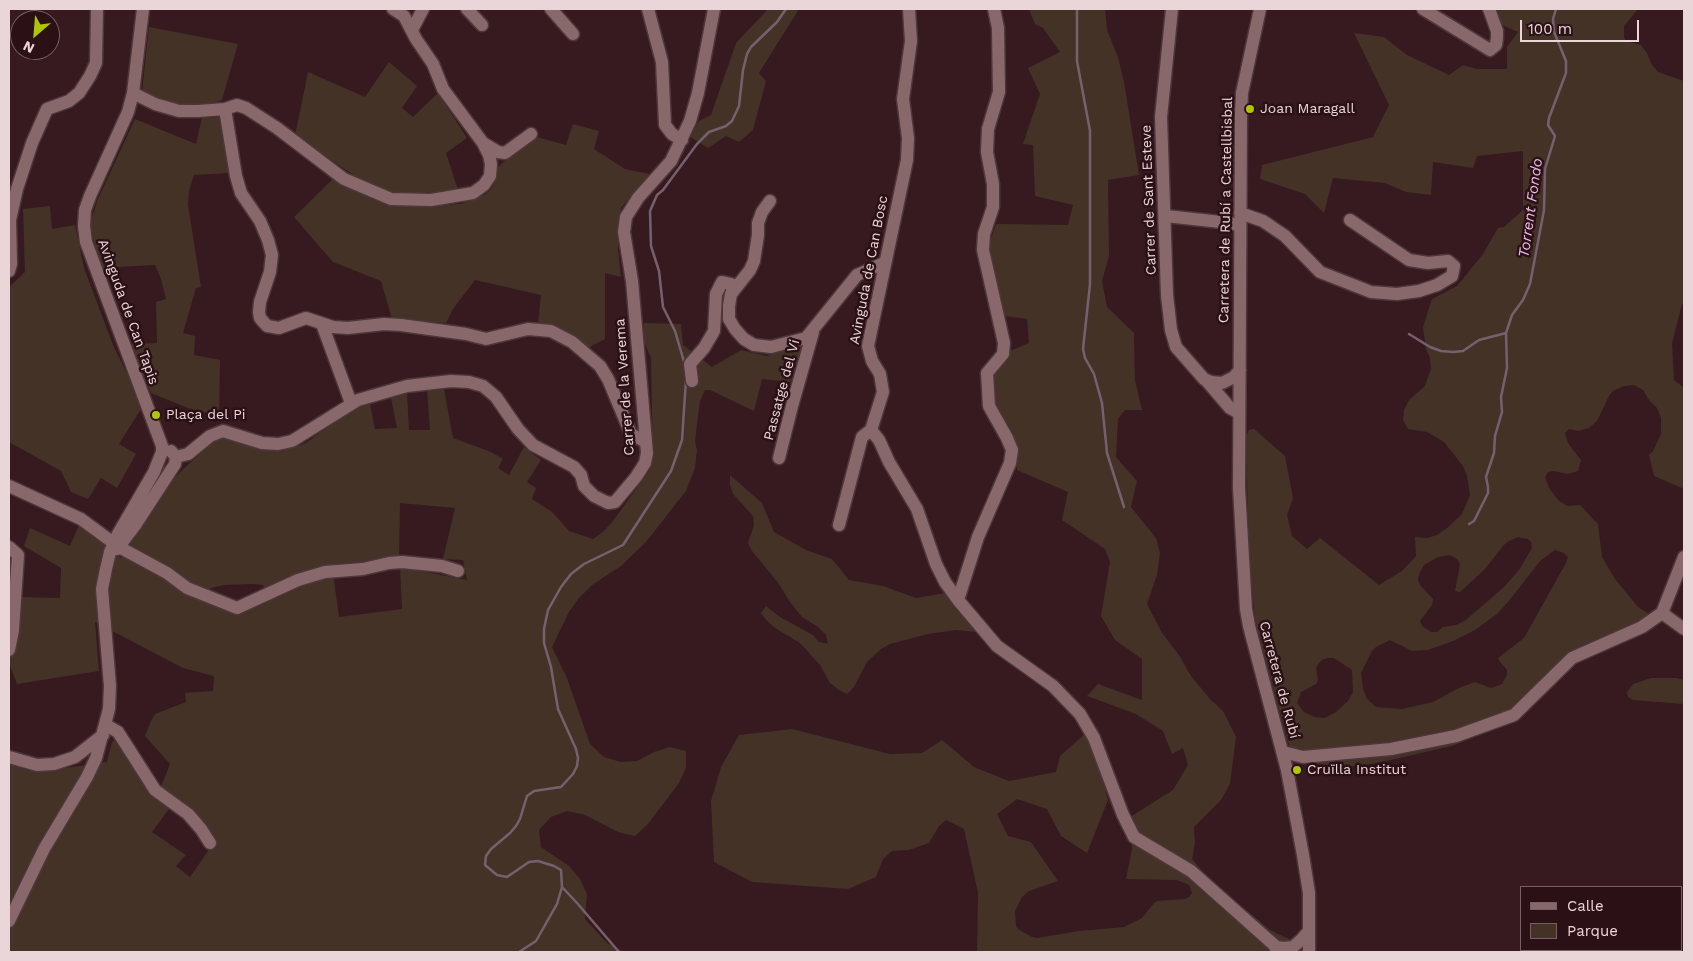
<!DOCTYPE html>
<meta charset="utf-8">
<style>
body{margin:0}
#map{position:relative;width:1693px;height:961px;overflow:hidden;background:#361a1f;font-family:"Work Sans",sans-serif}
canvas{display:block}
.frame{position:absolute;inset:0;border:10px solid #ead6d8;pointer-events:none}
.legend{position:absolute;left:1520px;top:886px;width:162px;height:65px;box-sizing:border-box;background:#2b1116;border:1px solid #776064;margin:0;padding:6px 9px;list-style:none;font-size:15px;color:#ead6d8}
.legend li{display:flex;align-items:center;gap:10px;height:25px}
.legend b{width:25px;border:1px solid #776064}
.north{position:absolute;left:10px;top:10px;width:50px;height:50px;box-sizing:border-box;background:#2b1116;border:1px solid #776064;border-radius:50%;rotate:207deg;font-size:14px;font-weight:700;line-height:20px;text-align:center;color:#ead6d8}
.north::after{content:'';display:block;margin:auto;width:18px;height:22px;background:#aec509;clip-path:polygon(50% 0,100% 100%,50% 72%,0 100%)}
.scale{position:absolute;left:1520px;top:20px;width:119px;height:22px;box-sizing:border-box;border:2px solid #ead6d8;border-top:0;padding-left:6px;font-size:15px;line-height:18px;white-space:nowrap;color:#ead6d8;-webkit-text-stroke:4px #2b1116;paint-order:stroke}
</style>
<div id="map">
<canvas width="1693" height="961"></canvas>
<div class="frame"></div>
<ul class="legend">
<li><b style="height:6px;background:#89686c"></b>Calle</li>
<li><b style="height:14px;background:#443227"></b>Parque</li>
</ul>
<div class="north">N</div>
<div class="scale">100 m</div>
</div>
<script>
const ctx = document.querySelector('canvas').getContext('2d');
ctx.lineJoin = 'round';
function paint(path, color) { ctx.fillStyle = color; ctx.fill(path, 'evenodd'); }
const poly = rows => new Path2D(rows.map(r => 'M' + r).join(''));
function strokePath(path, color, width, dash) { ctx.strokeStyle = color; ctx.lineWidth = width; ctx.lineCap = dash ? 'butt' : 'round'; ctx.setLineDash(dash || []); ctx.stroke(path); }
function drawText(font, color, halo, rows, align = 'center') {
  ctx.font = font + ' "Work Sans",sans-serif'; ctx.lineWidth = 5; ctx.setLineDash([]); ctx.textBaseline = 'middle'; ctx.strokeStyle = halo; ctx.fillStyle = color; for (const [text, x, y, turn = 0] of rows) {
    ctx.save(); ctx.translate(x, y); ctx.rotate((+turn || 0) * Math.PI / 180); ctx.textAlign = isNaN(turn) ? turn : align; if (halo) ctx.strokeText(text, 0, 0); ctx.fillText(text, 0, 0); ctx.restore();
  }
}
paint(poly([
 [768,9,799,9,759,73,766,81,753,130,739,142,726,136,708,148,690,137,699,121,711,115,736,43],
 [1029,9,1105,9,1107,30,1118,57,1124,82,1139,175,1108,180,1109,256,1102,281,1107,307,1134,333,1135,380,1142,410,1125,410,1118,419,1116,457,1137,481,1131,507,1156,538,1160,553,1157,575,1147,604,1162,633,1179,655,1191,676,1210,699,1223,711,1236,737,1230,784,1221,800,1194,827,1195,843,1192,859,1208,878,1270,930,1295,942,1316,942,1316,952,977,952,978,893,964,829,946,820,939,826,929,843,909,850,892,851,883,859,876,877,848,889,752,882,714,862,711,801,721,767,739,735,792,729,890,754,922,753,942,740,974,767,1009,781,1056,772,1060,756,1085,734,1100,769,1108,800,1087,853,1061,836,1047,809,1017,799,997,814,1008,836,1031,842,1058,881,1029,891,1022,897,1015,911,1016,926,1019,930,1032,937,1037,938,1079,931,1124,927,1142,918,1154,903,1157,901,1185,899,1189,897,1192,893,1189,885,1177,880,1126,879,1132,849,1130,817,1173,790,1188,765,1183,748,1172,754,1163,731,1136,714,1087,696,1098,684,1142,700,1142,659,1115,640,1101,616,1110,562,1105,549,1062,520,1068,492,1017,470,1017,445,1009,426,996,407,994,374,1010,351,1029,343,1027,319,1004,316,989,245,996,224,1068,225,1073,205,1035,196,1033,145,1023,144,1040,94,1028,68,1060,52,1043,28,1035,24],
 [1496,9,1638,9,1624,26,1624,37,1626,41,1641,45,1647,53,1651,63,1658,72,1684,81,1684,304,1682,304,1672,343,1674,380,1684,388,1684,489,1654,476,1649,455,1653,451,1661,434,1661,418,1657,408,1649,400,1643,390,1634,385,1624,386,1613,391,1609,396,1597,421,1589,428,1579,431,1569,429,1565,433,1568,443,1581,460,1578,471,1568,474,1553,471,1548,472,1545,477,1549,488,1559,501,1568,506,1580,505,1598,524,1602,557,1615,579,1638,607,1662,622,1576,663,1522,717,1452,746,1377,763,1337,768,1310,762,1290,749,1255,619,1249,556,1246,436,1249,430,1254,429,1285,456,1293,498,1287,515,1292,536,1307,549,1320,538,1379,585,1402,571,1416,556,1415,537,1427,538,1437,535,1446,529,1462,514,1470,495,1467,476,1463,466,1444,442,1427,432,1408,429,1403,420,1404,410,1409,400,1425,386,1431,369,1430,358,1426,349,1423,327,1432,299,1457,286,1483,254,1498,228,1504,227,1523,210,1523,151,1477,156,1473,168,1433,162,1431,195,1406,192,1385,183,1333,178,1324,213,1305,194,1260,179,1262,165,1373,137,1389,105,1354,33,1384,37,1407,55,1449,75,1463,65,1476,69,1507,69,1507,47,1518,32,1502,25],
 [1518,537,1528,539,1531,542,1532,548,1519,570,1504,587,1466,620,1456,625,1443,627,1437,632,1431,632,1422,626,1420,621,1432,605,1433,599,1420,585,1418,580,1419,574,1424,565,1438,557,1449,555,1454,557,1458,560,1460,565,1455,591,1460,592,1485,569,1503,546,1507,542],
 [1555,550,1564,553,1568,557,1566,563,1524,638,1498,658,1500,662,1507,670,1507,675,1502,684,1491,688,1475,682,1459,688,1433,702,1402,709,1376,707,1367,699,1363,689,1361,673,1372,651,1376,647,1390,640,1412,651,1428,650,1453,641,1475,630,1497,614,1508,602,1541,560],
 [1327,658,1334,658,1352,670,1353,692,1348,701,1336,712,1325,718,1314,717,1304,712,1297,703,1301,692,1316,684,1318,680,1316,669,1318,664,1322,660],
 [149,27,238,44,222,100,192,109,142,92],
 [389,62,417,86,402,108,413,117,438,93,467,138,446,153,458,190,400,195,369,185,295,136,308,72,365,97],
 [223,117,229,173,194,175,189,191,188,205,201,287,196,288,183,333,195,336,194,355,220,360,219,416,188,408,151,393,130,344,157,343,156,302,166,299,161,279,155,265,100,268,90,223,98,199,135,119,196,144,202,118],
 [573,124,599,131,594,149,625,169,650,174,621,208,618,249,621,277,605,273,605,339,588,348,546,325,538,324,541,295,475,280,453,309,446,323,392,319,381,281,333,262,294,217,334,178,376,201,411,206,461,204,486,194,492,188,496,179,498,167,533,136,566,145],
 [50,206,52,229,75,225,84,268,113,345,143,406,119,444,136,454,117,488,101,478,88,499,71,492,61,471,9,442,9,287,25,272,23,209],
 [644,323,681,324,683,345,712,367,741,350,766,356,804,344,790,382,762,379,754,411,710,390,705,390,700,401,698,415,695,442,697,450,695,468,686,491,646,542,621,566,592,585,579,598,569,612,552,647,567,678,590,744,604,757,621,762,637,761,654,752,670,747,686,751,686,768,679,783,648,824,635,836,618,832,585,815,567,811,551,817,539,830,541,847,569,866,580,879,587,894,585,919,607,943,625,952,9,952,9,764,27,770,45,771,107,762,112,742,116,740,157,797,170,764,145,736,151,721,155,714,186,702,185,693,213,691,214,676,183,668,95,622,99,671,17,684,9,663,9,657,13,652,20,597,60,598,61,568,24,546,30,528,70,546,79,525,121,558,169,483,215,439,220,438,227,439,261,450,289,449,306,443,349,411,370,404,375,429,397,428,391,398,407,394,409,430,430,430,427,390,444,389,453,438,491,452,503,459,498,468,509,475,524,447,541,460,527,482,536,488,532,499,552,512,569,531,593,539,604,531,613,521,649,471,653,462,651,358,643,339],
 [400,503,455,508,443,559,463,560,467,580,400,567,402,609,339,617,332,566,399,557],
 [252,584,263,585,270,601,238,614,203,599,208,589,224,585],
 [177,798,192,809,201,819,215,841,190,877,176,866,186,855,152,832],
 [730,475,762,503,774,532,806,550,832,559,849,580,883,586,916,598,945,593,977,632,956,630,928,634,890,644,881,649,867,662,854,687,847,694,839,690,830,683,820,665,800,643,775,628,767,621,761,613,766,606,780,617,813,635,819,642,828,644,826,635,818,627,802,617,790,602,779,584,752,551,748,543,754,525,753,516,733,494,730,485],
 [1651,678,1677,678,1684,680,1684,704,1633,700,1628,697,1627,692,1633,684]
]), '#443227');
strokePath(poly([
 [1077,9,1077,61,1090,131,1090,284,1083,349,1085,358,1094,374,1102,403,1107,453,1124,507],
 [1409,334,1430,347,1441,351,1453,352,1463,351,1479,340,1506,333],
 [685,365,675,331,663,307,659,271,651,246,650,211,657,195,663,190,697,144,709,132,726,126,732,121,739,106,743,70,747,54,751,47,777,22,786,9],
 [1469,524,1474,521,1488,493,1488,487,1486,477,1494,453,1495,436,1502,412,1501,397,1507,368,1506,333,1512,315,1523,300,1530,284,1544,210,1545,169,1555,136,1548,125,1549,118,1566,73,1566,61,1554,32,1553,19,1556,9],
 [562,887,577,903,619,952],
 [519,952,536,941,557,904,562,887,561,870,554,866,538,861,529,862,507,877,497,875,485,865,486,856,491,849,510,833,516,826,520,819,527,796,534,791,561,787,573,774,577,766,578,758,576,749,558,709,551,667,544,643,544,629,548,610,561,587,571,574,584,564,623,545,671,471,682,440,686,380]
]), '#766070', 2.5);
const minor = poly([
 [143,9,133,93,128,112,90,196,85,210,84,226,86,242,162,446,162,452],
 [467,9,482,25],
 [551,9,573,34],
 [648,9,662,62,665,125,672,134,682,140],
 [909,9,911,41,903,99,908,138,907,160,868,346,872,361,880,374,883,392,871,430,879,440,889,462,917,509,936,564,945,582,958,600,997,646,1053,686,1080,714,1094,738,1123,815,1134,837,1191,871,1282,952],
 [1172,9,1161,117,1167,295,1171,330,1176,347,1204,379,1211,382,1222,383,1234,377,1240,370],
 [1260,9,1242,93,1241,113,1239,488,1246,609,1249,626,1287,770,1303,855,1309,893,1309,952],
 [1423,9,1490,50,1496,45,1497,38,1497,31,1489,9],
 [412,30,423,9],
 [133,93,155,104,179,111,198,111,225,109,237,105,246,108,277,128,344,179,391,199,431,200,473,193,484,185,490,176,491,164,489,155,483,143,443,89,433,64,416,39,404,16,393,9],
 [225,109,236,176,241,193,260,221,268,240,272,255,270,272,260,302,259,312,260,318,267,326,279,328,306,318,333,327,348,328,384,324,401,325,466,334,486,339,528,329,551,331,572,342,600,366,608,379,631,434,646,442],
 [483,143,498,152,505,153,531,134],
 [770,201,762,212,758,223,758,235,754,261,750,270,731,294,729,306,729,319,735,329,744,339,754,345,771,347,806,338,857,275,884,263],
 [1240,213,1263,221,1285,236,1320,272,1371,292,1397,294,1419,291,1437,285,1452,276,1454,266,1448,261,1428,263,1409,260,1350,220],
 [1166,216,1230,223,1240,226],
 [9,271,11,264,10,220,17,189,32,143,47,109,69,101,79,93,90,76,96,63,97,9],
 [322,324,351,403],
 [1206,380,1230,408,1239,413],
 [692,381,690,364,704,348,714,331,716,294,722,282,731,284,733,292],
 [176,457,188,454,210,436,223,431,262,443,278,444,292,441,358,400,407,386,451,381,469,382,483,386,496,397,518,429,533,445,574,467,581,475,584,486,594,496,608,503,615,502,636,477,645,463,647,453,632,281,624,232,626,217,638,198,671,161,690,121,698,93,714,9],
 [779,458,792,406,813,332],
 [9,486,81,519,119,547,167,573,187,588,237,608,298,580,325,572,363,569,389,563,402,562,442,566,458,571],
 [839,525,862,437,871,430],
 [9,547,18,555,13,630,9,650],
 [117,549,136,524,175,464,176,457,171,451],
 [958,600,978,537,1010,463,1012,450,1007,438,989,406,987,373,1003,354,1004,343,983,250,984,234,993,207,993,184,987,152,988,129,999,92,998,28,994,9],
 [1662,613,1684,629],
 [106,725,118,732,155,790,188,814,201,829,210,843],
 [1283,752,1303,757,1391,749,1456,736,1514,715,1572,658,1642,627,1662,613,1684,557],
 [9,757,37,765,54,764,75,757,103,735],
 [9,921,44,849,87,777,96,758,109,709,110,686,102,589,106,569,110,552,118,534,154,472,162,452],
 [1275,947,1284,948,1293,947,1301,940,1309,931]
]);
strokePath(minor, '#4d373b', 15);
strokePath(minor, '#89686c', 12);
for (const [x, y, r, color] of [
 [1250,109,5,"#aec509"],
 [156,415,5,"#aec509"],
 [1297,770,5,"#aec509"]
]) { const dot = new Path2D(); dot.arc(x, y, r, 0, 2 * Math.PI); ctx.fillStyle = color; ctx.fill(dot); strokePath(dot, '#2b1116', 2); }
drawText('14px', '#ead6d8', '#2b1116', [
 ["Joan Maragall",1260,109],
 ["Plaça del Pi",166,415],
 ["Cruïlla Institut",1307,770]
], 'left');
drawText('14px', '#ead6d8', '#2b1116', [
 ["Carrer de Sant Esteve",1149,200,-92],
 ["Carretera de Rubí a Castellbisbal",1226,210,-89],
 ["Avinguda de Can Bosc",869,270,-79],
 ["Avinguda de Can Tapis",128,312,70],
 ["Carrer de la Verema",625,387,-94],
 ["Passatge del Vi",782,390,-75],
 ["Carretera de Rubí",1279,680,75]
]);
drawText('italic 15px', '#eabce8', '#2b1116', [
 ["Torrent Fondo",1531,208,-82]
]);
</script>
